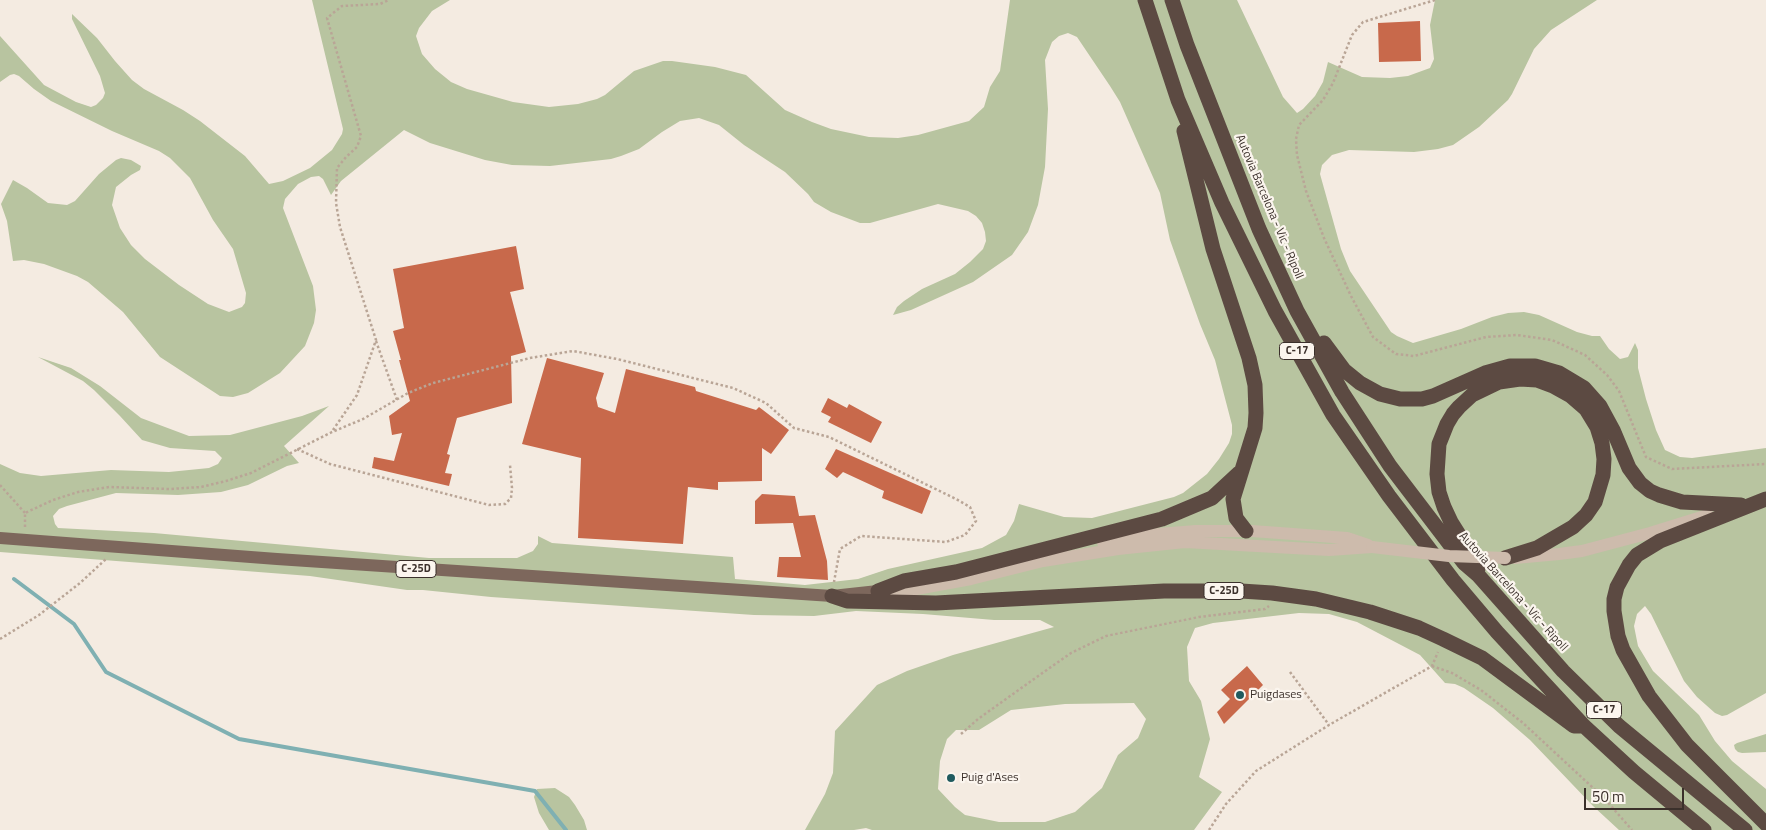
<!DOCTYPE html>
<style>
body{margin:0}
#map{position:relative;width:1766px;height:830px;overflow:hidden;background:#f4ebe1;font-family:"Titillium Web",sans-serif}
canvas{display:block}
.scale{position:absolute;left:1584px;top:788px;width:100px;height:22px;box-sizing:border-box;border:2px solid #3b302b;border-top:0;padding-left:6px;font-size:15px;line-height:18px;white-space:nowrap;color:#3b302b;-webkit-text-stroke:4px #fbf5ee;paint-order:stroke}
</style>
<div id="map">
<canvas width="1766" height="830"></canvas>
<div class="scale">50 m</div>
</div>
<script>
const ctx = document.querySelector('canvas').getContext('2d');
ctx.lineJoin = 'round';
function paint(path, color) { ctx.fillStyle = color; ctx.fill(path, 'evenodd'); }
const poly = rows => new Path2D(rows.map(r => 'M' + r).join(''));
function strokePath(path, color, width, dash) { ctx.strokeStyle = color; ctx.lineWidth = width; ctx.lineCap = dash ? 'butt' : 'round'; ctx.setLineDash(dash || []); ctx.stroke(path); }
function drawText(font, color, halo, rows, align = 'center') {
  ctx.font = font + ' "Titillium Web",sans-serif'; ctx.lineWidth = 4.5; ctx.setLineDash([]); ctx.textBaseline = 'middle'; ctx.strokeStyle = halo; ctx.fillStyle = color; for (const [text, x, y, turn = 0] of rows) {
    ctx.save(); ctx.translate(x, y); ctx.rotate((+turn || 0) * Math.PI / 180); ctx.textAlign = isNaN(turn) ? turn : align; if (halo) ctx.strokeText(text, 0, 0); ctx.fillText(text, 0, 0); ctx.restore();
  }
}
paint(poly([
 [312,0,450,0,432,11,419,28,416,36,422,54,435,69,451,82,467,89,513,102,549,107,578,104,597,99,605,95,634,71,663,61,672,61,715,67,746,75,785,110,812,122,831,129,869,137,898,138,918,135,969,121,984,107,990,87,1000,71,1010,0,1237,0,1283,97,1297,113,1303,109,1315,96,1323,82,1328,62,1362,77,1390,78,1408,76,1430,68,1434,59,1430,25,1435,0,1597,0,1551,30,1534,49,1512,94,1508,100,1479,127,1453,145,1438,149,1414,152,1349,150,1332,155,1322,165,1320,174,1341,249,1350,271,1391,332,1397,336,1413,343,1461,329,1492,317,1508,313,1524,312,1539,315,1577,332,1592,336,1600,336,1609,349,1620,359,1628,357,1635,343,1638,350,1638,368,1646,399,1656,430,1665,450,1680,457,1692,458,1766,448,1766,693,1727,715,1722,716,1715,713,1697,697,1684,681,1651,614,1645,606,1637,614,1634,626,1638,646,1653,671,1699,715,1715,741,1732,761,1766,789,1766,830,1619,830,1593,806,1530,740,1493,708,1464,688,1455,684,1445,683,1420,655,1357,622,1329,614,1299,613,1213,623,1195,628,1187,647,1189,681,1201,701,1210,739,1199,777,1222,792,1194,830,872,830,866,828,854,830,805,830,825,794,833,773,835,731,877,685,907,671,953,655,1054,627,1040,620,994,620,923,614,856,611,814,616,754,615,491,597,423,590,407,590,310,576,0,552,0,464,20,473,41,476,111,470,169,472,209,468,218,464,222,458,215,451,170,448,142,440,120,416,94,390,83,381,38,357,71,368,100,386,141,418,189,436,230,435,302,416,329,406,284,446,299,463,287,466,248,485,221,492,178,495,116,493,67,506,59,509,53,516,55,524,58,528,154,533,429,558,517,558,533,551,538,544,538,536,552,543,733,557,735,579,805,585,858,579,888,569,982,548,1006,535,1014,521,1019,504,1064,517,1092,518,1174,497,1183,493,1207,474,1219,459,1229,443,1232,434,1232,425,1215,360,1200,324,1170,240,1160,193,1120,102,1110,86,1077,37,1068,33,1059,36,1052,42,1045,60,1048,109,1045,167,1038,205,1028,232,1012,255,973,282,911,310,893,315,897,307,904,301,922,289,955,274,970,262,983,249,986,241,985,232,982,223,976,216,968,211,938,204,870,223,860,223,831,212,814,202,808,194,785,172,744,145,719,125,699,118,680,121,662,132,639,149,621,156,611,159,550,166,512,165,485,160,430,143,404,130,341,181,331,195,323,179,319,176,311,177,298,184,285,199,283,208,313,286,316,310,314,323,305,346,280,373,248,393,233,397,220,396,160,357,123,312,88,282,77,276,44,264,24,260,13,261,7,221,1,204,13,180,27,188,48,203,67,205,75,201,99,174,116,160,121,158,131,160,141,166,140,170,131,175,116,187,112,205,120,228,131,245,145,259,179,285,208,304,229,312,242,307,245,303,246,293,233,249,213,220,190,178,170,158,159,151,112,131,51,101,34,89,19,76,14,74,10,75,0,82,0,36,44,85,76,102,91,107,96,105,103,98,105,93,100,76,72,19,72,14,97,38,115,61,132,80,144,89,183,110,200,121,245,156,269,184,283,181,310,168,332,150,342,134,343,129],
 [1134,703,1146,719,1138,738,1118,755,1102,788,1075,812,1045,822,999,822,965,815,955,807,938,789,940,761,947,739,956,730,979,730,1011,710,1065,704],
 [1766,734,1766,752,1742,753,1738,752,1735,749,1734,745,1737,743],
 [555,788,569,797,575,805,584,820,587,830,549,830,539,813,534,797,537,789]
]), '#b8c4a0');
strokePath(poly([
 [14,579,74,624,106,672,239,739,535,791,566,830]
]), '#7fb0b2', 4);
paint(poly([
 [1420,21,1421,61,1379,62,1378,23],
 [516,246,524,289,510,292,526,352,511,356,512,403,457,418,447,454,450,455,445,473,452,474,449,486,372,468,374,457,394,461,402,433,392,435,389,416,410,401,399,360,401,360,393,331,404,328,393,269],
 [547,358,604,373,596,398,598,407,615,413,626,369,695,387,696,391,756,410,759,407,789,430,771,454,762,448,762,481,718,482,718,490,688,487,683,544,578,538,581,458,522,444],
 [828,398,847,408,849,404,882,422,871,443,828,422,831,417,821,412],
 [836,449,931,491,922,514,882,498,884,491,843,472,837,478,825,469],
 [762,494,795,496,799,516,815,515,827,561,828,580,777,577,779,557,801,557,793,523,755,524,755,501],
 [1247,666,1263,685,1224,724,1217,712,1230,699,1221,690]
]), '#c8694b');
strokePath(poly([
 [1435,0,1363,22,1352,35,1333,83,1323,100,1299,125,1296,139,1297,155,1306,191,1324,238,1351,296,1373,337,1396,354,1414,356,1486,337,1517,335,1552,340,1585,355,1607,375,1619,391,1646,457,1672,469,1766,464],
 [376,341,397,400],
 [333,430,357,395,376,340,340,227,336,203,337,168,346,157,357,147,361,136,327,18,342,6,380,4,389,0],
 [297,449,330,464,489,505,505,504,511,498,512,488,510,465],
 [0,485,25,513],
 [25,527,25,513,53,500,78,492,109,487,170,489,201,487,226,481,251,473,332,432,363,419,408,393,433,383,530,358,573,351,617,359,733,388,766,403,794,428,829,437,956,499,970,507,976,521,965,535,946,542,861,536,840,549,834,582],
 [0,639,39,615,80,583,106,559],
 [1432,666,1452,673,1481,690,1523,723,1604,798,1632,830],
 [1290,672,1329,725],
 [961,734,978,719,1041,674,1071,653,1106,636,1199,617,1265,609,1269,606],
 [1209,830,1226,804,1256,771,1329,725,1432,666,1438,652]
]), '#b9a596', 2.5, [2.5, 2.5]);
strokePath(poly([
 [1103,543,1134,536,1196,531,1252,531,1347,538,1368,545],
 [1515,558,1559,554,1582,551,1650,533,1708,515],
 [886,591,911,590,971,579,1043,561,1118,549,1185,542,1329,550,1372,547]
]), '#cdbbac', 12);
strokePath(poly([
 [0,538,277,559,832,596,878,591]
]), '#7d675c', 12);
strokePath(poly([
 [1145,0,1178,100,1222,203,1275,311,1333,415,1389,496,1453,580,1497,632,1584,726,1634,772,1704,830],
 [1172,0,1187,45,1259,229,1297,311,1342,392,1390,466,1464,563,1478,575,1563,671,1619,726,1745,830],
 [1184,131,1213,249,1249,358,1255,385,1256,413,1255,428,1233,499,1236,518,1246,531],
 [1324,343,1344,370,1360,383,1380,394,1400,399,1422,399,1433,396,1485,373,1510,366,1535,366,1559,373,1584,388,1600,406,1613,430,1629,468,1640,483,1650,491,1659,495,1682,502,1741,505],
 [1766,499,1660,541,1637,555,1629,565,1617,587,1614,599,1614,611,1618,636,1623,650,1649,696,1687,745,1766,824],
 [1478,569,1478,565,1451,522,1444,507,1439,492,1437,474,1439,444,1447,424,1453,414,1459,407,1472,395,1499,382,1520,379,1537,380,1553,386,1571,396,1586,409,1597,427,1602,443,1604,459,1603,475,1595,502,1586,515,1573,527,1537,548,1505,558],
 [878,591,904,581,956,572,1162,519,1212,498,1239,473],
 [832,596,847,601,936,603,1164,591,1241,591,1272,593,1316,599,1370,612,1419,628,1443,639,1482,658,1574,726,1580,726]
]), '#5c4a42', 15);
strokePath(poly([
 [1372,547,1449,556,1505,558]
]), '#cdbbac', 12);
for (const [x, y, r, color] of [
 [1240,695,5,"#1f5a5e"],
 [951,778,5,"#1f5a5e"]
]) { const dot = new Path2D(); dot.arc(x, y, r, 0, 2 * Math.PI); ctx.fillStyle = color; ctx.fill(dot); strokePath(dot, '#fbf5ee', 2); }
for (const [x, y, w] of [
 [1297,351,35],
 [416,569,40],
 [1224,591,40],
 [1604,710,35]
]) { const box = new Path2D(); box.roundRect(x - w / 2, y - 8.5, w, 17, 4); ctx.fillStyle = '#fbf5ee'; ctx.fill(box); strokePath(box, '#3b302b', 1); }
drawText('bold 11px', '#3b302b', null, [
 ["C-17",1297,351],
 ["C-25D",416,569],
 ["C-25D",1224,591],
 ["C-17",1604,710]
]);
drawText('12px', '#3b302b', '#fbf5ee', [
 ["Autovia Barcelona - Vic - Ripoll",1269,207,67],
 ["Autovia Barcelona - Vic - Ripoll",1513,592,48]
]);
drawText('12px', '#3b302b', '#fbf5ee', [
 ["Puigdases",1250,695],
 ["Puig d'Ases",961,778]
], 'left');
</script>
